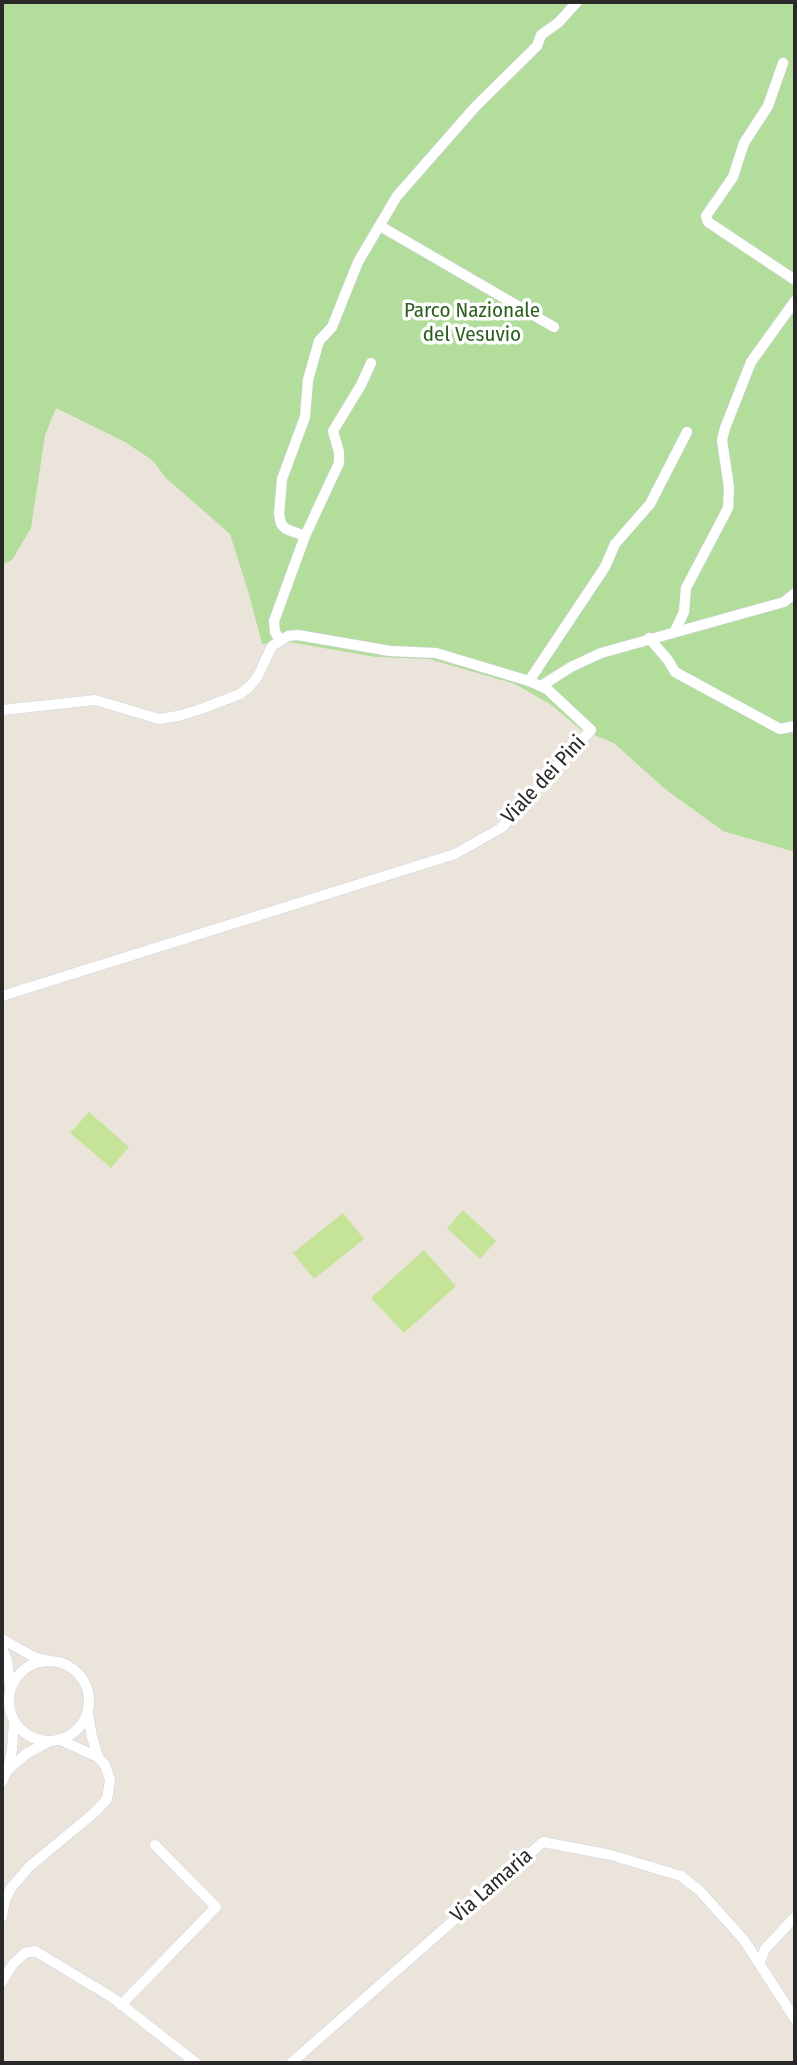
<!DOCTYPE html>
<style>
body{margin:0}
#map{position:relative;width:797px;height:2065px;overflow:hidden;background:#eae4db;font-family:"Fira Sans Condensed",sans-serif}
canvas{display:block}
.frame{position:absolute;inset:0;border:4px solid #292929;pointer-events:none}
</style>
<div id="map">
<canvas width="797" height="2065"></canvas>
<div class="frame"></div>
</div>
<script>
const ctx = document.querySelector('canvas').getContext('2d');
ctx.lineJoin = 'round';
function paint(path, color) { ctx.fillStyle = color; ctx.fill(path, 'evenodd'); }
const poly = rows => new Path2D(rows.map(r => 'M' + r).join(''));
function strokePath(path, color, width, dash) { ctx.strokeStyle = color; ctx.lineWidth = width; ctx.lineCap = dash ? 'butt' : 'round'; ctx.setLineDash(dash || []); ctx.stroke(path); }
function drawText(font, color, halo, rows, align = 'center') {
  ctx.font = font + ' "Fira Sans Condensed",sans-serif'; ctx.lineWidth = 7; ctx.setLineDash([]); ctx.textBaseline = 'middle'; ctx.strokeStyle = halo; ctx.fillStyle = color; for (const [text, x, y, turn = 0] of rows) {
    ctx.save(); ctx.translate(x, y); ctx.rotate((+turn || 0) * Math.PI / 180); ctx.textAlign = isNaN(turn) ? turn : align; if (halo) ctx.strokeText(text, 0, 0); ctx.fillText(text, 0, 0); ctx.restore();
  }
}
paint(poly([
 [2,2,795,2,795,852,723,831,665,789,614,743,580,729,550,704,515,684,429,659,376,657,289,642,262,644,249,594,230,534,166,478,152,460,125,442,56,408,45,435,31,528,12,560,2,565]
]), '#b3dd9b');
paint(poly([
 [89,1112,129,1147,111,1168,70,1133],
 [463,1210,496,1241,480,1259,447,1228],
 [343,1213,364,1239,314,1279,293,1253],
 [424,1250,456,1286,404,1333,371,1298]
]), '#c5e498');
const minor = poly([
 [783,63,768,106,744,143,733,177,706,216,708,222,795,280],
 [380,226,554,327],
 [305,536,286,529,281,524,279,514,282,479,305,417,308,380,319,341,332,327,358,262,397,196,476,106,537,46,541,35,559,22,577,2],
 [675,631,684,612,686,588,728,508,729,487,722,440,725,428,751,362,795,301],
 [649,638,668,660,675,672,780,729,795,726],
 [280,640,275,632,274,621,305,536,339,463,339,452,333,431,361,385,371,363],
 [529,681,605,567,615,544,650,504,687,432],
 [541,686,571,667,601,653,784,602,795,593],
 [2,710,95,700,159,719,178,716,201,709,240,694,249,687,258,676,272,646,288,636,298,635,390,651,436,653,529,681,547,689,591,730,501,828,455,854,2,996],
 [2,1639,34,1657,46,1660],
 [2,1648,7,1660,10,1688],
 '9 1701a40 40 0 1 1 80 0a40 40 0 1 1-80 0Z',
 [88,1714,92,1737,98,1757],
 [9,1769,26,1754,48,1742],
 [2,1782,8,1769,12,1750,14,1722],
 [2,1917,5,1900,11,1888,30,1866,94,1813,107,1799,110,1780,105,1765,98,1757,60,1740],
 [760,1962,765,1949,795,1917],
 [2,1982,13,1964,25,1953,35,1951,113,1998,196,2063],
 [121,2005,216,1907,155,1845],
 [291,2063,543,1842,611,1855,681,1876,700,1891,744,1940,795,2019]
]);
strokePath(minor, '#d1d4e1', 11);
strokePath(minor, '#fff', 10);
drawText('21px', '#2d601e', '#fff', [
 ["Parco Nazionale",472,311],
 ["del Vesuvio",472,335]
]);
drawText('21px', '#292929', '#fff', [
 ["Viale dei Pini",544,780,-47],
 ["Via Lamaria",492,1886,-41]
]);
</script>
